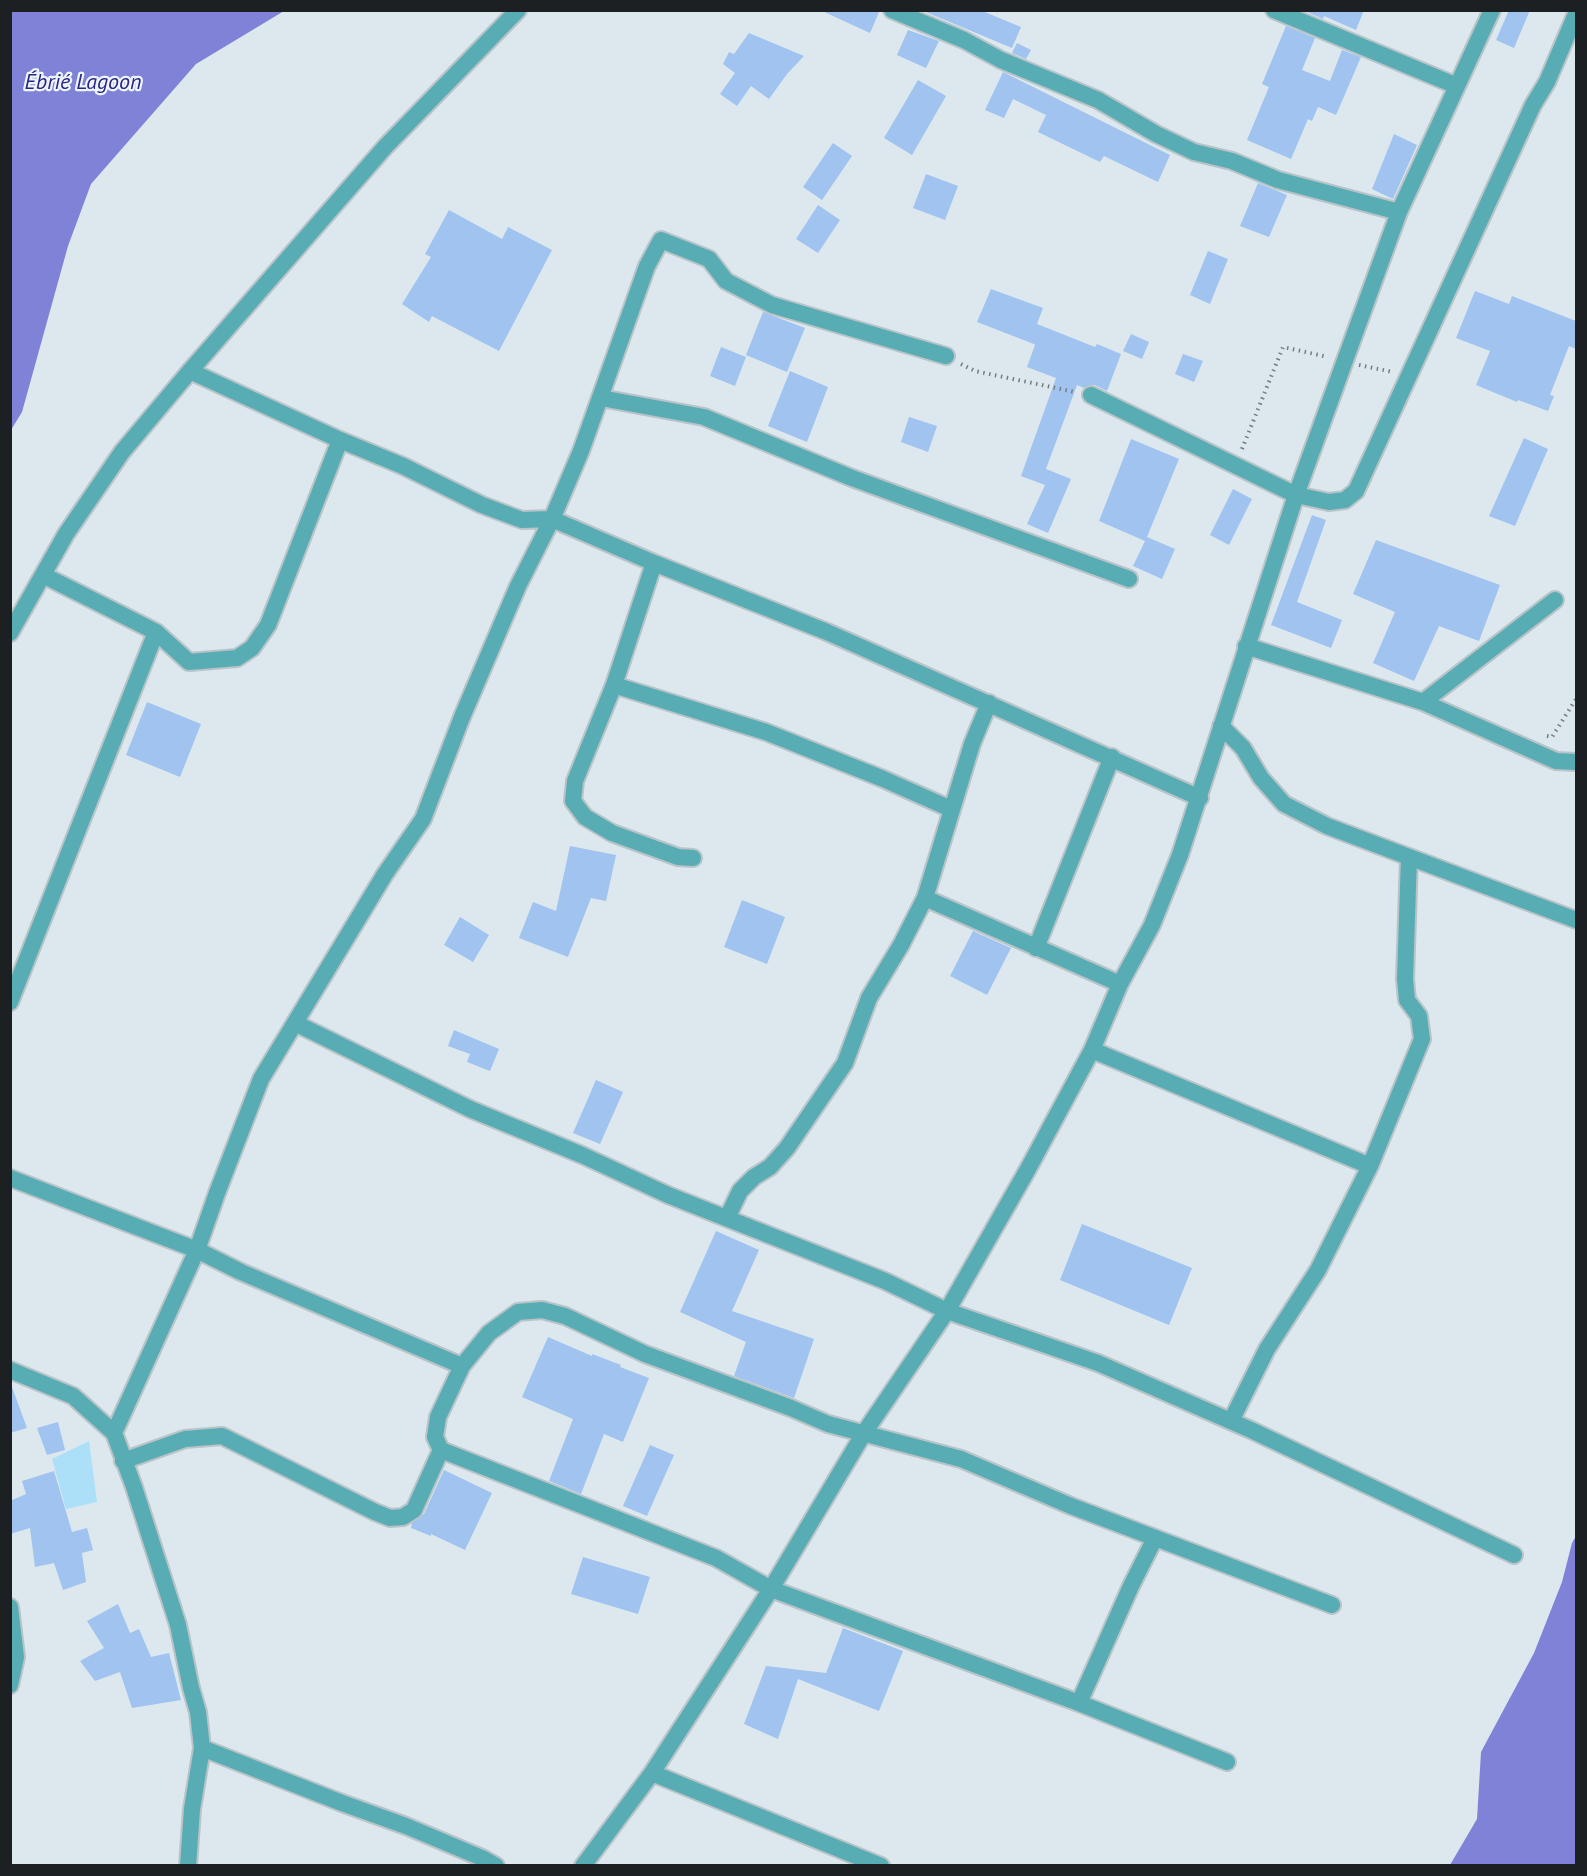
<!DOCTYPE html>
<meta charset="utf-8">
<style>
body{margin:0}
#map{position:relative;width:1587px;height:1876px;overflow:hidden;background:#dce8ee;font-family:"PT Sans",sans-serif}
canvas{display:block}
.frame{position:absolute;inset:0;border:12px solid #1c2022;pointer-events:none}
</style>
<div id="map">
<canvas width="1587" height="1876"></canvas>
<div class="frame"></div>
</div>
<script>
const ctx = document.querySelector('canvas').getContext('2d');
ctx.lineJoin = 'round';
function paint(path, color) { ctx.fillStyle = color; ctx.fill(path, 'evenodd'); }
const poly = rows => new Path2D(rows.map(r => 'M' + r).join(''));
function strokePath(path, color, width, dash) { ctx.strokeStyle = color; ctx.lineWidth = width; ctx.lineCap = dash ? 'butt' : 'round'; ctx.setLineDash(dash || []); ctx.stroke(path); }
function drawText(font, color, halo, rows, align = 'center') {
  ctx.font = font + ' "PT Sans",sans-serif'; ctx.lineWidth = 4.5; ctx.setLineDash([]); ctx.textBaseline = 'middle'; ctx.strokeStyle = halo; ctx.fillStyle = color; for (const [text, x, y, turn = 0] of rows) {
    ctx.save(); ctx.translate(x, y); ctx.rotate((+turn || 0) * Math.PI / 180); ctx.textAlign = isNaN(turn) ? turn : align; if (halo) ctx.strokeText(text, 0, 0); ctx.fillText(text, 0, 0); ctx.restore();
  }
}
paint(poly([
 [89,1441,97,1502,66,1509,52,1459]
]), '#ace0f9');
paint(poly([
 [11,10,284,11,196,64,91,184,68,246,22,412,11,430],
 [1576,1536,1576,1865,1450,1865,1477,1819,1481,1752,1534,1653,1562,1582,1572,1543]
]), '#7f82d6');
paint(poly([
 [820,10,880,10,870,33],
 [921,10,980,10,1021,27,1012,48],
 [1303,10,1364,10,1356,30,1324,16,1323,19],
 [1509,10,1530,10,1514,48,1496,40],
 [1286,26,1315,38,1302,70,1330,81,1342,50,1361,57,1336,115,1318,107,1312,121,1308,119,1291,159,1247,140,1269,87,1262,84],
 [908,30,939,41,926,68,897,55],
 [749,33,804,56,787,74,769,99,751,86,737,106,720,94,735,73,723,64,729,52,734,54],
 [1017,43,1031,50,1026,59,1012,53],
 [1003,72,1170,155,1158,182,1104,156,1100,162,1038,132,1046,115,1013,99,1004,118,985,110],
 [918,80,946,96,912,155,884,138],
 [1394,134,1417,145,1393,199,1372,189],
 [833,143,852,156,822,200,803,187],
 [926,174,958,186,945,220,913,208],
 [1258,183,1287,195,1269,237,1240,226],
 [818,205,840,220,818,253,796,239],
 [449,210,502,239,508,227,552,250,499,351,432,316,429,322,402,304,431,257,425,254],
 [1208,251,1228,259,1210,304,1190,295],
 [991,289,1043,308,1037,324,1095,347,1097,344,1121,354,1107,391,1095,385,1090,385,1084,388,1077,385,1046,469,1071,479,1048,533,1027,524,1045,485,1021,476,1056,378,1027,367,1035,345,1034,344,977,322],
 [1475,291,1509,304,1512,296,1576,321,1576,349,1569,346,1550,395,1554,396,1548,411,1518,400,1517,402,1476,385,1490,351,1456,338],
 [763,312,805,328,787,372,746,355],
 [1131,334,1149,342,1142,359,1123,351],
 [721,347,746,357,735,386,710,376],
 [1183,354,1203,361,1194,382,1175,374],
 [790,371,828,387,807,442,768,426],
 [909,417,937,426,928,452,901,442],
 [1524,438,1548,449,1515,526,1489,516],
 [1131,439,1179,459,1147,537,1175,549,1162,579,1133,566,1145,541,1099,521],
 [1233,489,1252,499,1229,545,1210,535],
 [1312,515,1326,520,1297,602,1342,620,1331,648,1271,625],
 [1376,540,1500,585,1479,641,1439,626,1414,681,1373,663,1395,612,1353,594],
 [147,702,201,724,180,777,126,755],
 [570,846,616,855,606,901,591,898,568,957,519,938,533,902,556,911],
 [742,900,785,917,767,964,724,947],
 [460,917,489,935,473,962,444,945],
 [973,931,1011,948,987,995,950,976],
 [454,1030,499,1049,490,1071,467,1062,470,1054,448,1046],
 [596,1080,623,1092,600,1144,573,1133],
 [1082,1224,1192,1268,1169,1325,1060,1280],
 [716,1231,759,1250,732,1311,814,1339,794,1398,734,1376,746,1342,680,1312],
 [548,1337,592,1356,592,1354,621,1365,620,1367,649,1378,623,1442,604,1434,581,1494,549,1481,573,1419,522,1397],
 [10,1387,12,1387,27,1428,10,1433],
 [58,1422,65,1450,47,1455,37,1428],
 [650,1445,674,1455,647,1516,623,1506],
 [444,1470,492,1493,465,1550,431,1534,431,1536,411,1528,412,1523,424,1514],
 [54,1471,72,1532,87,1528,93,1550,82,1553,86,1582,63,1590,54,1563,35,1567,30,1528,10,1534,10,1501,26,1494,22,1481],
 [583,1557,650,1577,638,1614,571,1594],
 [118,1604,130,1633,139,1629,151,1657,169,1653,181,1700,132,1708,120,1672,95,1681,80,1661,104,1648,87,1621],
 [843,1628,903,1651,879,1711,798,1679,778,1739,744,1724,766,1666,826,1673]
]), '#a0c3f0');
const street = poly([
 [892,10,964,40,1001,60,1098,100,1156,134,1194,152,1232,161,1278,180,1399,212],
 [1274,10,1457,86],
 [190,371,340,440,403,466,482,505,522,520,552,519,654,563,827,632,1200,798],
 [1091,395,1296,495,1329,502,1345,500,1356,491,1533,105,1547,82,1576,14],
 [601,398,704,417,852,478,1129,579],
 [654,563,614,685,575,781,573,801,585,817,612,833,678,857,693,858],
 [43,575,156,632,189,662,237,658,252,648,268,625,340,440],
 [10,633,66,534,122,452,190,371,385,147,518,10],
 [1246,646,1423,702,1556,761,1576,762],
 [614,685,766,732,881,778,951,809],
 [1423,702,1555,600],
 [1221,726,1243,748,1261,778,1284,804,1327,826,1576,920],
 [925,898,1120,984],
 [1036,948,1112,757],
 [10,1002,156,632],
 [295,1023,470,1109,582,1155,668,1195,885,1281,947,1311,1098,1363,1251,1430,1514,1555],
 [1092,1050,1370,1166],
 [10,1178,197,1250,241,1272,462,1366],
 [727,1218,740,1191,754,1177,770,1167,787,1148,845,1063,869,998,901,945,925,898,972,744,989,703],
 [10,1370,73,1396,114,1433,134,1487,178,1625,191,1688,198,1712,202,1748,192,1809,188,1866],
 [1231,1421,1267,1349,1318,1270,1370,1166,1422,1039,1419,1016,1407,1000,1405,979,1409,857],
 [114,1433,197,1250,217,1193,261,1079,385,874,423,819,462,717,518,586,552,519,581,451,647,266,661,240,709,259,726,281,772,305,946,356],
 [441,1450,716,1558,771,1589,1079,1703,1227,1762],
 [123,1461,185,1439,222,1436,375,1512,390,1518,403,1517,414,1510,441,1450,435,1437,438,1417,462,1366,489,1333,518,1312,542,1310,565,1316,645,1354,791,1408,828,1424,961,1459,1071,1506,1332,1605],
 [10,1607,16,1657,10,1685],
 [1079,1703,1131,1586,1155,1538],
 [202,1748,342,1803,406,1826,482,1858,496,1866],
 [652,1773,881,1866],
 [583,1866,652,1773,771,1589,864,1433,947,1311,1028,1169,1092,1050,1120,984,1152,925,1180,855,1296,495,1399,212,1492,10]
]);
strokePath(street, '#b9c4c9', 20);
strokePath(poly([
 [961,364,975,371,1075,392],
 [1359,365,1393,372],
 [1242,449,1283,347,1328,357],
 [1547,736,1552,737,1576,699]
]), '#767d81', 4, [1.5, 4.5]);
strokePath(street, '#58adb4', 16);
drawText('italic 22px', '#302384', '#eaf6fc', [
 ["Ébrié Lagoon",83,83]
]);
</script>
